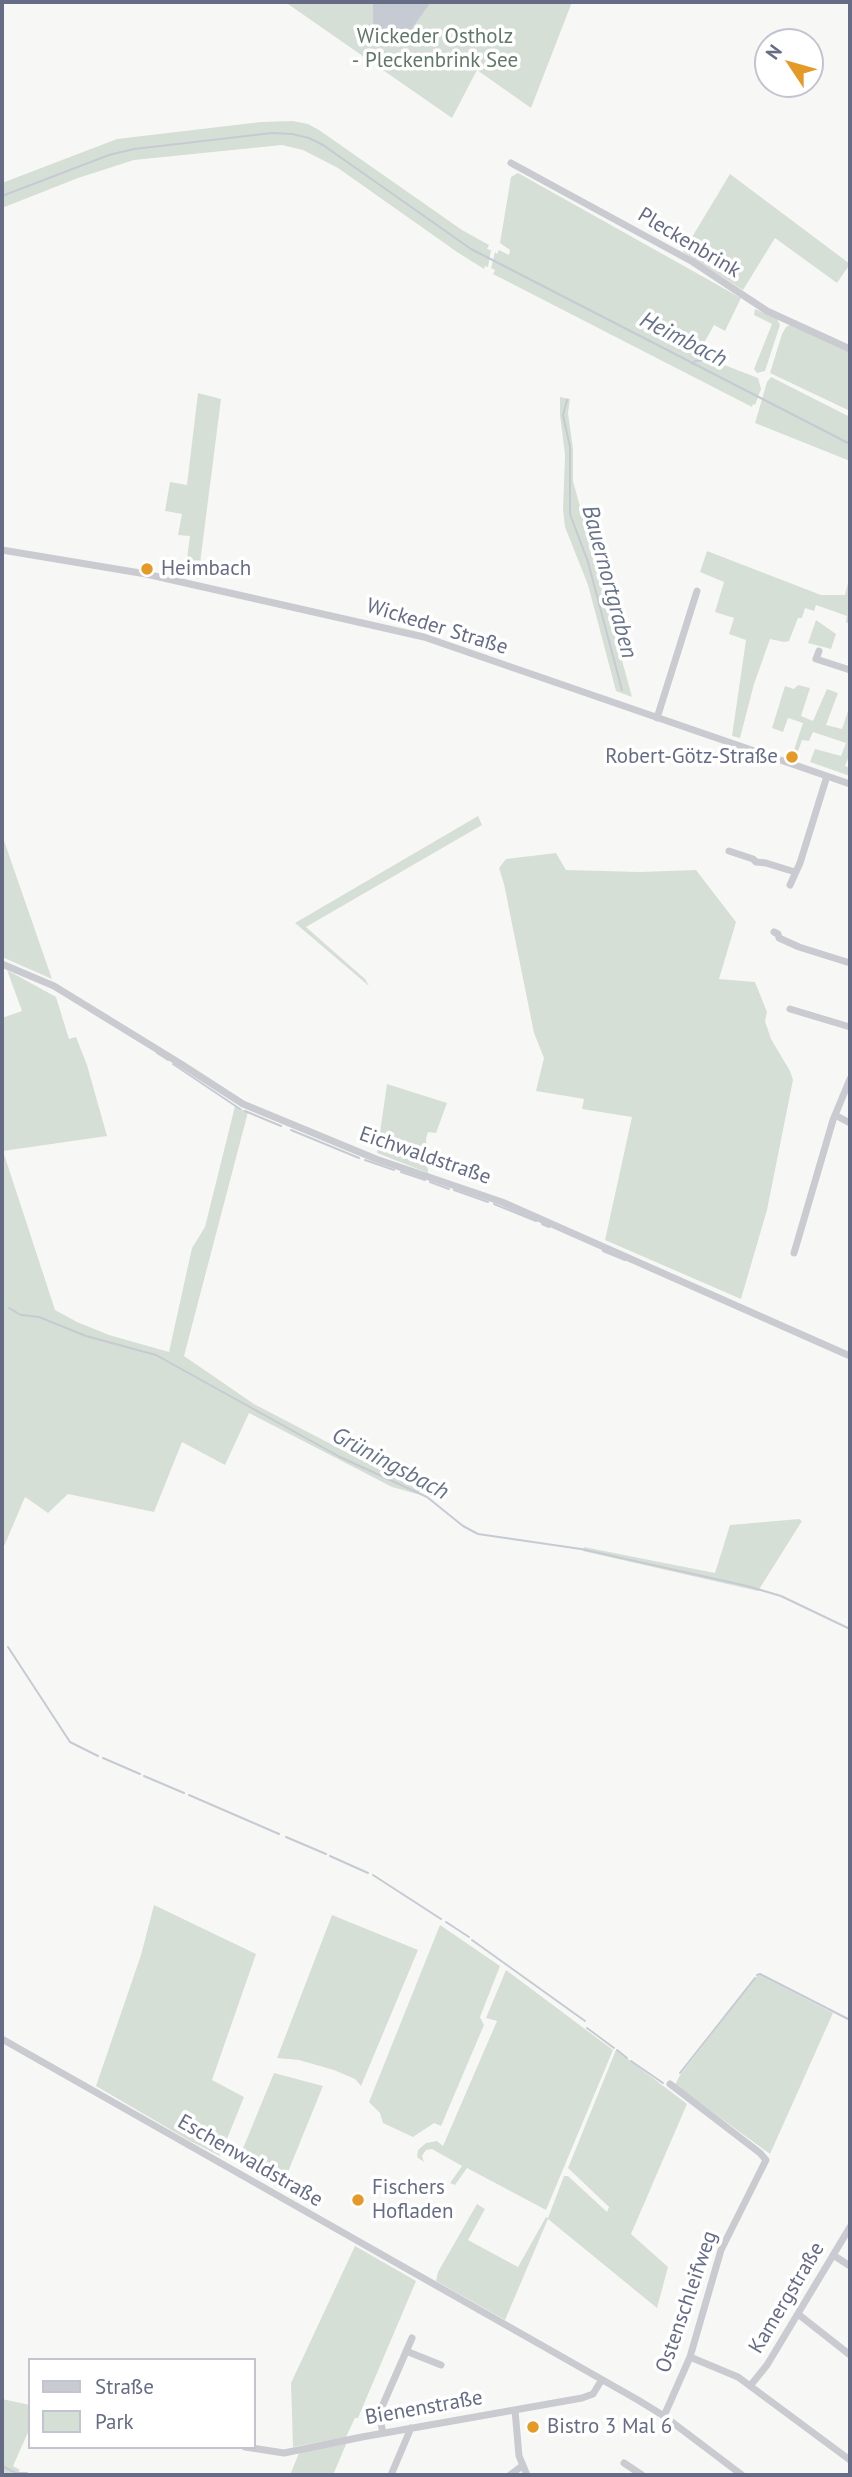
<!DOCTYPE html>
<meta charset="utf-8">
<style>
body{margin:0}
#map{position:relative;width:852px;height:2477px;overflow:hidden;background:#f7f8f5;font-family:"PT Sans",sans-serif}
canvas{display:block}
.frame{position:absolute;inset:0;border:4px solid #666c86;pointer-events:none}
.legend{position:absolute;left:28px;top:2358px;width:228px;height:91px;box-sizing:border-box;background:#fff;border:2px solid #c2c4cf;margin:0;padding:9px 12px;list-style:none;font-size:21px;color:#666c86}
.legend li{display:flex;align-items:center;gap:14px;height:35px}
.legend b{width:35px;border:2px solid #c2c4cf}
.north{position:absolute;left:754px;top:28px;width:70px;height:70px;box-sizing:border-box;background:#fff;border:2px solid #c2c4cf;border-radius:50%;rotate:306deg;font-size:19px;font-weight:700;line-height:28px;text-align:center;color:#666c86}
.north::after{content:'';display:block;margin:auto;width:24px;height:32px;background:#e59a27;clip-path:polygon(50% 0,100% 100%,50% 72%,0 100%)}
</style>
<div id="map">
<canvas width="852" height="2477"></canvas>
<div class="frame"></div>
<ul class="legend">
<li><b style="height:9px;background:#cacbd0"></b>Straße</li>
<li><b style="height:19px;background:#d6dfd6"></b>Park</li>
</ul>
<div class="north">N</div>
</div>
<script>
const ctx = document.querySelector('canvas').getContext('2d');
ctx.lineJoin = 'round';
function paint(path, color) { ctx.fillStyle = color; ctx.fill(path, 'evenodd'); }
const poly = rows => new Path2D(rows.map(r => 'M' + r).join(''));
function strokePath(path, color, width, dash) { ctx.strokeStyle = color; ctx.lineWidth = width; ctx.lineCap = dash ? 'butt' : 'round'; ctx.setLineDash(dash || []); ctx.stroke(path); }
function drawText(font, color, halo, rows, align = 'center') {
  ctx.font = font + ' "PT Sans",sans-serif'; ctx.lineWidth = 7; ctx.setLineDash([]); ctx.textBaseline = 'middle'; ctx.strokeStyle = halo; ctx.fillStyle = color; for (const [text, x, y, turn = 0] of rows) {
    ctx.save(); ctx.translate(x, y); ctx.rotate((+turn || 0) * Math.PI / 180); ctx.textAlign = isNaN(turn) ? turn : align; if (halo) ctx.strokeText(text, 0, 0); ctx.fillText(text, 0, 0); ctx.restore();
  }
}
paint(poly([
 [285,2,572,2,531,108,477,70,452,118],
 [293,121,308,124,319,130,462,230,489,245,487,249,491,250,488,267,485,266,484,269,457,252,338,168,303,150,282,145,134,160,78,178,2,208,2,183,117,139,261,122],
 [518,173,741,298,725,331,714,325,704,343,698,341,694,350,706,350,707,362,714,361,758,378,761,389,755,405,753,404,752,407,493,274,495,270,491,268,495,252,497,254,499,250,509,255,510,250,500,243,511,177],
 [730,174,850,264,837,283,775,238,743,290,683,252],
 [755,309,777,319,780,325,765,371,757,373,754,369,772,324,754,315],
 [790,325,850,351,850,411,770,373,782,334,786,327],
 [771,377,850,417,850,461,755,423,767,382],
 [198,393,221,399,198,579,185,575,190,536,178,535,182,514,165,511,170,482,187,485],
 [560,397,570,399,568,413,573,449,573,481,632,697,616,691,588,585,565,527,563,509,565,455,560,415],
 [707,551,821,595,845,595,850,575,850,624,846,622,847,616,816,605,814,611,805,608,802,618,798,618,789,641,784,642,770,639,754,684,740,738,732,736,746,640,729,634,734,618,715,612,724,582,700,572],
 [816,620,836,634,831,649,808,643],
 [798,685,810,688,801,716,813,721,827,689,838,693,826,725,842,729,850,705,850,754,845,766,850,768,850,776,810,762,815,749,841,756,846,743,813,732,809,741,802,740,796,757,792,756,803,723,788,718,783,732,772,728,785,686,794,689],
 [478,816,482,825,306,927,365,979,369,986,295,923],
 [2,835,52,979,2,957],
 [556,853,566,870,640,872,696,870,736,922,719,979,755,982,767,1012,765,1021,771,1039,790,1071,793,1080,767,1210,741,1299,605,1240,632,1117,582,1109,584,1099,536,1091,544,1058,534,1033,504,884,499,868,506,859],
 [7,970,56,997,69,1039,76,1037,87,1065,107,1136,3,1151,55,1310,77,1322,109,1335,169,1352,192,1248,205,1227,235,1106,248,1112,184,1356,254,1404,421,1491,417,1494,392,1487,249,1413,225,1465,182,1442,154,1512,68,1494,48,1513,25,1497,2,1551,2,1018,22,1011],
 [387,1084,447,1103,436,1133,428,1132,426,1139,428,1173,377,1153],
 [799,1519,802,1521,758,1591,583,1551,584,1547,715,1573,730,1525],
 [154,1905,256,1954,212,2080,244,2097,220,2156,190,2141,96,2086,141,1955],
 [332,1915,418,1950,361,2086,355,2079,334,2070,299,2060,277,2058],
 [440,1925,500,1966,480,2017,484,2025,441,2126,434,2123,413,2137,383,2123,380,2113,369,2102],
 [506,1970,613,2050,546,2210,467,2168,455,2185,450,2183,462,2166,432,2149,426,2150,422,2156,424,2162,417,2157,418,2150,426,2143,437,2141,443,2146,497,2021,486,2018],
 [760,1975,833,2013,770,2154,675,2085,680,2075,757,1976],
 [616,2050,687,2104,631,2234,668,2267,657,2308,548,2219,505,2320,436,2281,438,2272,477,2204,485,2209,468,2240,518,2267,546,2217,548,2218,564,2176,568,2176,607,2212,609,2207,568,2168],
 [274,2073,323,2086,281,2189,237,2163],
 [355,2246,416,2281,358,2418,355,2418,346,2437,293,2447,291,2383],
 [2,2399,30,2405,30,2428,13,2466,20,2470,16,2475,2,2475],
 [347,2442,333,2475,290,2475,299,2453]
]), '#d6dfd6');
paint(poly([
 [373,2,431,2,405,38,390,47,380,42,373,22]
]), '#c6cad3');
strokePath(poly([
 [2,196,109,155,134,149,272,133,292,134,309,138,323,145,471,249,850,444],
 [692,364,695,361,707,360],
 [567,400,563,415,570,447,570,514,588,562,622,690],
 [157,1053,168,1060],
 [173,1064,240,1109],
 [245,1111,281,1126],
 [291,1130,359,1158],
 [365,1160,394,1170],
 [401,1172,425,1180],
 [430,1182,449,1189],
 [454,1190,488,1202],
 [494,1204,536,1221],
 [542,1224,549,1227],
 [603,1251,625,1260],
 [9,1308,21,1315,39,1317,86,1336,156,1355,340,1457,427,1497,463,1526,478,1534,581,1549,747,1586,781,1596,850,1629],
 [8,1647,70,1742,98,1756],
 [103,1758,140,1774],
 [144,1776,184,1793],
 [189,1795,279,1834],
 [286,1837,326,1854],
 [330,1856,368,1873],
 [373,1875,441,1919],
 [446,1922,469,1937],
 [472,1940,585,2021],
 [757,1975,760,1974,850,2020],
 [587,2028,614,2048],
 [617,2050,627,2058],
 [631,2061,663,2083],
 [680,2073,755,1978],
 [2,2466,20,2475],
 [18,2473,27,2473]
]), '#c6cad3', 2);
strokePath(poly([
 [511,163,693,262,767,311,850,349],
 [2,550,146,574,424,637,850,784],
 [819,651,816,659,850,670],
 [657,718,697,591],
 [729,851,753,859,756,862,766,863,795,872],
 [790,885,800,863,827,776],
 [774,932,778,934,779,938,799,947,850,963],
 [2,964,54,986,181,1064,243,1104,376,1159,502,1202,850,1356],
 [790,1009,850,1027],
 [835,1115,850,1123],
 [794,1253,833,1120,850,1079],
 [2,2039,638,2400,664,2416,742,2475],
 [833,2255,850,2266],
 [798,2314,850,2355],
 [406,2351,441,2365],
 [690,2357,738,2377,850,2460],
 [750,2386,767,2365,850,2227],
 [515,2410,519,2456,527,2475],
 [664,2416,690,2357,721,2250,766,2160,760,2153,670,2084],
 [383,2433,380,2419,381,2409,412,2338],
 [245,2447,284,2453,362,2437,582,2398,593,2394,601,2381],
 [624,2463,642,2475],
 [391,2475,411,2428],
 [510,2475,522,2466]
]), '#cacbd0', 7);
for (const [x, y, r, color] of [
 [147,569,7,"#e59a27"],
 [792,757,7,"#e59a27"],
 [358,2200,7,"#e59a27"],
 [533,2427,7,"#e59a27"]
]) { const dot = new Path2D(); dot.arc(x, y, r, 0, 2 * Math.PI); ctx.fillStyle = color; ctx.fill(dot); strokePath(dot, '#fff', 2.5); }
drawText('21px', '#617865', '#fff', [
 ["Wickeder Ostholz",435,37],
 ["- Pleckenbrink See",435,61]
]);
drawText('21px', '#666c86', '#fff', [
 ["Pleckenbrink",689,243,31],
 ["Wickeder Straße",437,627,17],
 ["Eichwaldstraße",425,1156,19],
 ["Eschenwaldstraße",250,2161,30],
 ["Kamergstraße",787,2298,-59],
 ["Ostenschleifweg",687,2302,-71],
 ["Bienenstraße",424,2408,-10]
]);
drawText('21px', '#666c86', '#fff', [
 ["Heimbach",161,569],
 ["Robert-Götz-Straße",778,757,"right"],
 ["Fischers",372,2188],
 ["Hofladen",372,2212],
 ["Bistro 3 Mal 6",547,2427]
], 'left');
drawText('italic 23px', '#677389', '#fff', [
 ["Heimbach",683,340,27],
 ["Bauernortgraben",609,582,75],
 ["Grüningsbach",390,1464,28]
]);
</script>
